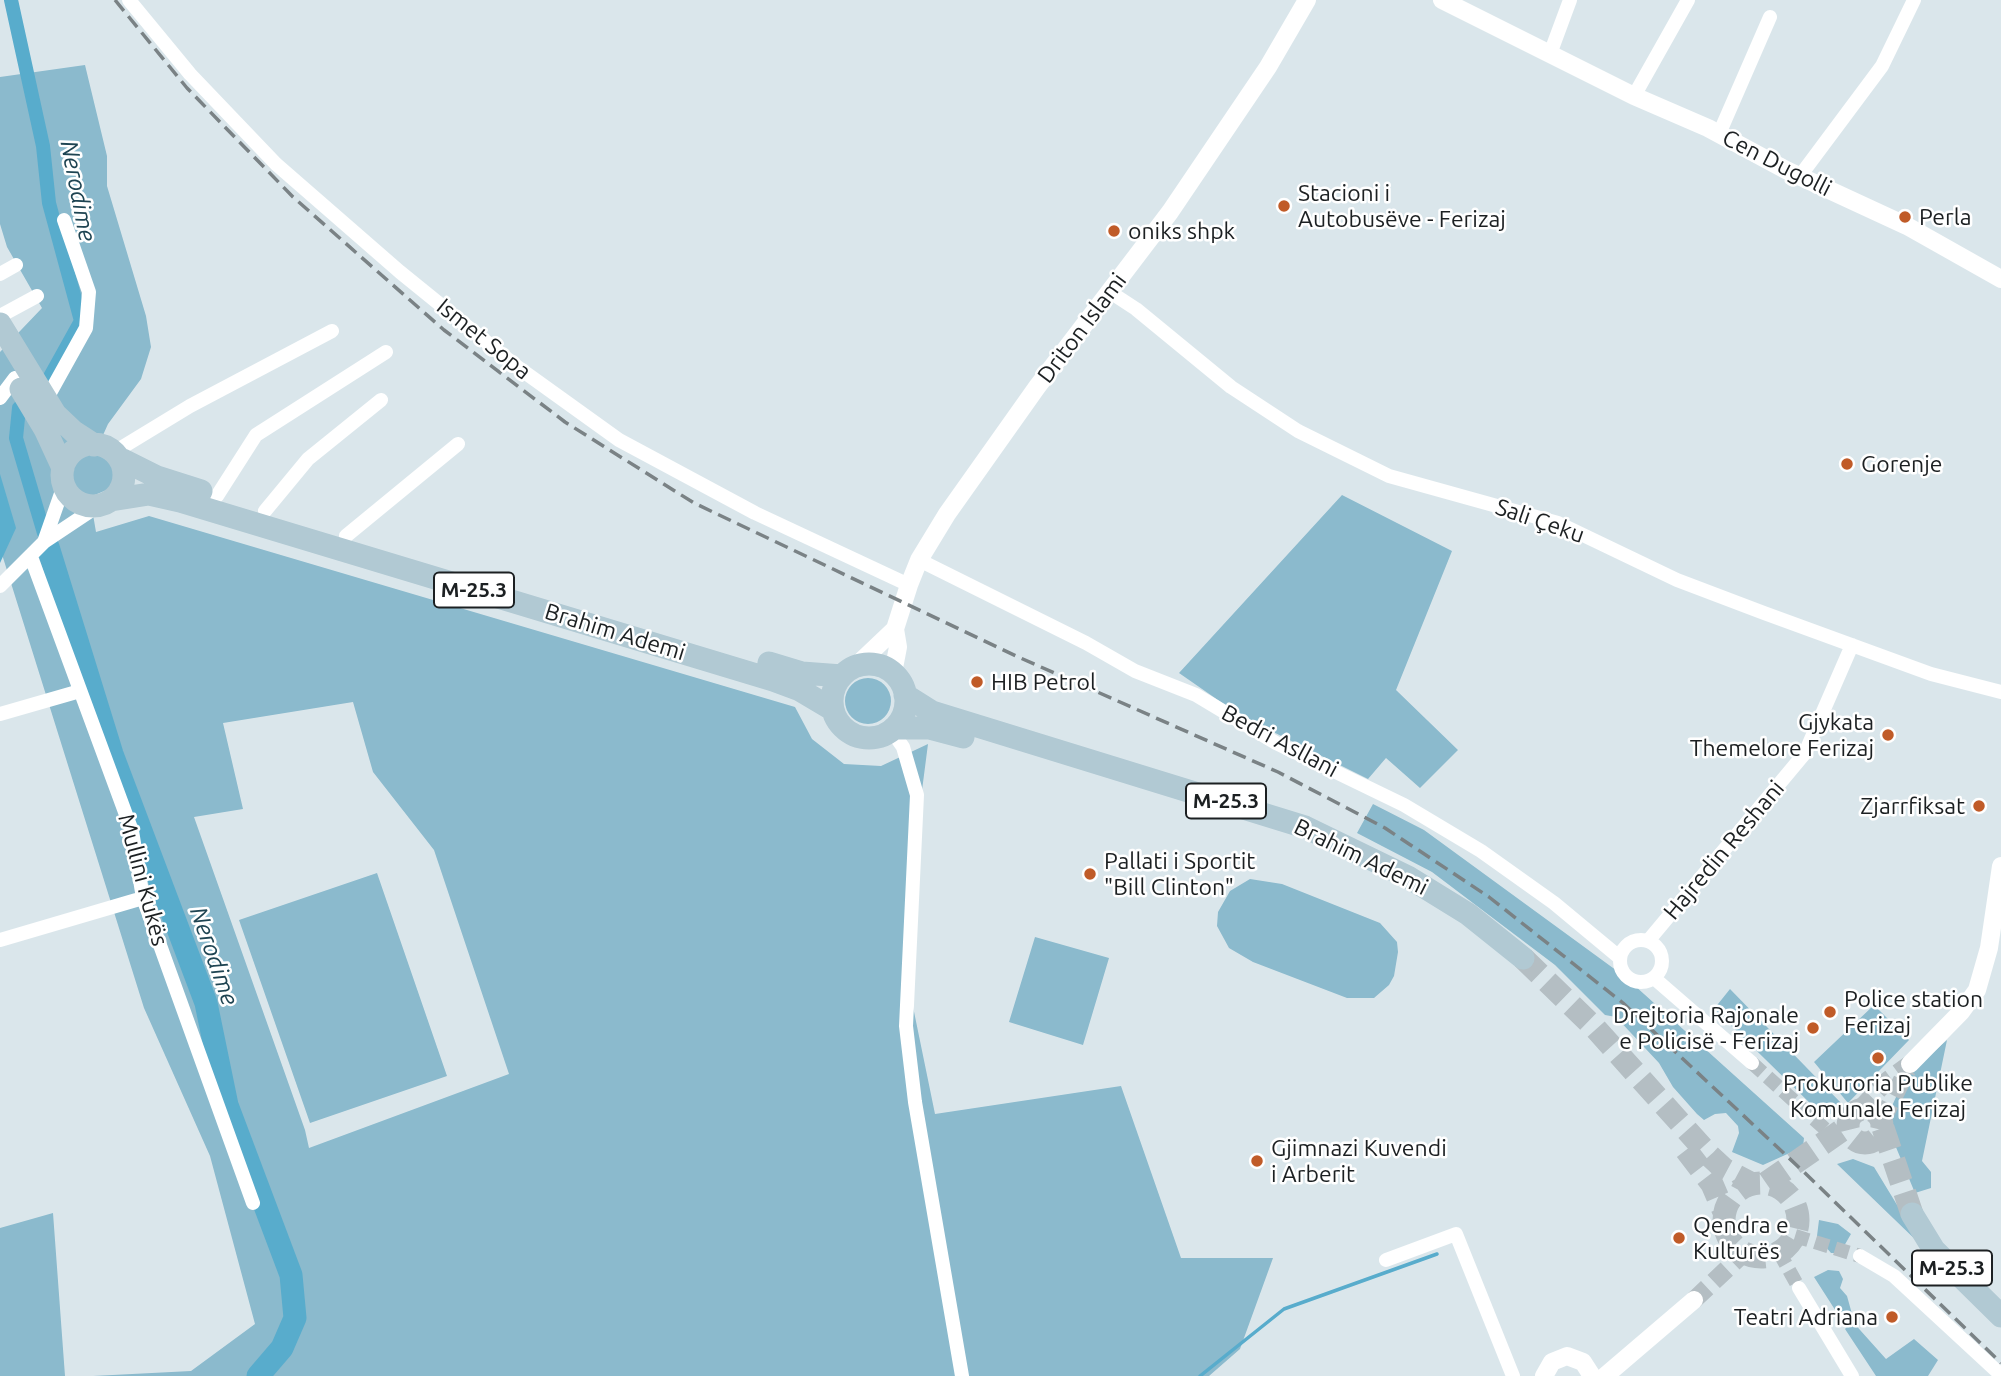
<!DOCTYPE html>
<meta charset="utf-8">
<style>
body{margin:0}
canvas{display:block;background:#dae6eb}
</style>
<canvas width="2001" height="1376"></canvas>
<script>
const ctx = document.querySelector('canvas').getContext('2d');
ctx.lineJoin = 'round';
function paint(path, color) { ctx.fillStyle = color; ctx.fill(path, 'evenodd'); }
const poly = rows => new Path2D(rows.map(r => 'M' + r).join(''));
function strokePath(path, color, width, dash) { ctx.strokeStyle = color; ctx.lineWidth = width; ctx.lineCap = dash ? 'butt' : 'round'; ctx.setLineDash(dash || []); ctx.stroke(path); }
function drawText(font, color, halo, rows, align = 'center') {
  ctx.font = font + ' Ubuntu,sans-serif'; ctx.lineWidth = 5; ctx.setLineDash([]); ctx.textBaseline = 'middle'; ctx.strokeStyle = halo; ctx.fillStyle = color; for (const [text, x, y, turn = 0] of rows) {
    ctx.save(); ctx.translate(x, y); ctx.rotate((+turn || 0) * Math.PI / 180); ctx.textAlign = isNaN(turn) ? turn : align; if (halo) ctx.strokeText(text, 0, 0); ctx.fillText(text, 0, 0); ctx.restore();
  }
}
paint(poly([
 [85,65,107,156,107,186,146,316,151,347,141,379,108,424,95,453,110,462,115,476,109,489,90,497,96,532,149,516,795,707,812,739,844,764,881,766,928,744,907,906,911,997,935,1114,1121,1086,1181,1258,1273,1258,1240,1349,1209,1376,93,1376,191,1371,255,1324,210,1156,144,1008,0,548,0,352,42,308,7,247,0,224,0,77],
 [353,702,373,772,434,850,509,1074,309,1148,305,1130,194,817,243,809,223,723],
 [1342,495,1452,551,1396,690,1458,750,1420,788,1386,758,1368,779,1241,716,1179,673],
 '845 701a23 23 0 1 1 46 0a23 23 0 1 1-46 0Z',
 [1373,804,1424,830,1624,976,1804,1138,1803,1147,1763,1165,1732,1152,1739,1133,1738,1126,1726,1113,1715,1114,1704,1120,1697,1114,1673,1087,1659,1063,1616,1017,1605,1015,1555,965,1432,872,1357,833],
 [377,873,447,1076,310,1123,239,920],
 [1250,879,1282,884,1380,923,1397,942,1398,952,1394,976,1389,985,1374,998,1347,998,1253,962,1229,948,1217,926,1218,912,1230,891],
 [1035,937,1109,958,1083,1045,1009,1022],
 [1730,989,1843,1105,1829,1115,1817,1110,1714,1009],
 [1874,1005,1909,1040,1848,1103,1814,1062],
 [1947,1040,1922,1161,1931,1172,1931,1188,1915,1193,1888,1128,1892,1106,1905,1077],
 [1853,1159,1874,1167,1922,1246,1837,1164],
 [53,1213,65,1376,0,1376,0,1228],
 [1819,1220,1838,1224,1851,1234,1840,1253,1831,1253,1820,1240,1817,1236],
 [1828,1270,1839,1271,1843,1279,1840,1288,1847,1296,1852,1314,1843,1323,1840,1321,1845,1315,1844,1311,1839,1316,1814,1277],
 [1852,1321,1886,1359,1914,1339,1938,1360,1928,1376,1876,1376,1845,1329]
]), '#8bbacd');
paint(poly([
 [0,474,16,528,0,563]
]), '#5bafce');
strokePath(poly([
 [1200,1376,1284,1309,1437,1254]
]), '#58accc', 3.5);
strokePath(poly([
 [11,0,43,146,49,203,81,321,46,384],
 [19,408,16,438,44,533]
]), '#58accc', 14);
strokePath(poly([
 [48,547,112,754,206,1003,227,1105,291,1275,295,1318,282,1348,258,1376]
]), '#58accc', 23);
strokePath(poly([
 [1752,1063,1834,1137],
 [1795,1236,1860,1256],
 [1779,1252,1799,1288]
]), '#b4bec3', 14, [14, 7]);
strokePath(poly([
 [1859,1110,1888,1080,1910,1064],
 [1882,1120,1907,1070],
 [1694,1300,1744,1253]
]), '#b4bec3', 18, [18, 9]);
strokePath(poly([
 [1523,958,1596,1029,1710,1156,1724,1169,1752,1184],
 '1848 1126a17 17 0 1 1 34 0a17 17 0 1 1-34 0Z',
 [1883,1128,1912,1214],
 [1686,1150,1712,1184,1724,1212],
 [1766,1183,1848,1126],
 '1724 1220a37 37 0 1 1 74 0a37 37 0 1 1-74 0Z'
]), '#b4bec3', 23, [23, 11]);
strokePath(poly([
 [129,0,190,74,276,164,400,272,516,366,619,440,755,513,909,585],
 [1550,54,1570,0],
 [1634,96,1688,0],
 [1719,134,1770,17],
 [1800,176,1882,66,1914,0],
 [0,274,16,265],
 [1110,292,1136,309,1231,387,1298,431,1389,476,1558,523,1677,580,1764,613,1931,674,2001,692],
 [0,316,37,296],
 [0,398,15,378],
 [46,400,86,328,89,292,64,220],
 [116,451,190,406,332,331],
 [217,496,256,435,386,352],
 [265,511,308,459,381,400],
 [346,536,458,444],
 [44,542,64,485],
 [31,557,132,831,143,898,253,1203],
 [919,560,1086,643,1135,671,1196,695,1276,743,1404,805,1481,851,1554,903,1619,957],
 [0,586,44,542,98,506],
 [0,714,80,691],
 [891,730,903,747,917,795,906,1026,915,1102,962,1376],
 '1620 961a21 21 0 1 1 42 0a21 21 0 1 1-42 0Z',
 [0,940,143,898],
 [1648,941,1805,753,1852,645],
 [1654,978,1752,1063],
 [1860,1256,1894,1276,2001,1375],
 [1386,1260,1456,1234,1513,1376],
 [1799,1288,1852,1376]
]), '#fff', 14);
strokePath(poly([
 [1442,0,1634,96,1708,128,1786,170,1907,226,2001,279],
 [856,666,895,629],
 [893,673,898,647,895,629,909,585,919,560,947,514,1037,387,1170,212,1268,67,1307,0],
 [1910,1064,1961,1012,1977,990,1989,948,2001,866],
 [1544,1376,1552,1362,1567,1356,1583,1362,1592,1376],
 [1605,1376,1694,1300]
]), '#fff', 18);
strokePath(poly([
 [0,324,55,414,74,432,94,445],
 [21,389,45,429,63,468],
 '62 475a31 31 0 1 1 62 0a31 31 0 1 1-62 0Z',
 [123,460,157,477,201,491],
 [111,500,149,494,180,501,773,680,800,690,832,709],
 [769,663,802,673,842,676],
 '832 701a37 37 0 1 1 74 0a37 37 0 1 1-74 0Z',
 [905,695,932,712,1305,827,1408,877,1468,914,1523,958],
 [894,728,929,728,963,737],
 [1912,1214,1934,1250,2001,1316]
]), '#b1c9d3', 23);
strokePath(poly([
 [115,0,187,88,293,197,444,330,565,422,694,503,1016,656,1278,772,1385,828,1489,897,1623,1003,1805,1173,2001,1363]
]), '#7a8285', 3.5, [14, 7]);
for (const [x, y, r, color] of [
 [1284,206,7,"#c05b28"],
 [1905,217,7,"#c05b28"],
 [1114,231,7,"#c05b28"],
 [1847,464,7,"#c05b28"],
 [977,682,7,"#c05b28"],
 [1888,735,7,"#c05b28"],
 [1979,806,7,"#c05b28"],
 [1090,874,7,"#c05b28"],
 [1830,1012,7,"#c05b28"],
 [1813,1028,7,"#c05b28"],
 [1878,1058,7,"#c05b28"],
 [1257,1161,7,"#c05b28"],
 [1679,1238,7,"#c05b28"],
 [1892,1317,7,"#c05b28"]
]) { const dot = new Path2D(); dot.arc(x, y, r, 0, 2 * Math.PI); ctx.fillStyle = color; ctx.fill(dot); strokePath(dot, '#fff', 2.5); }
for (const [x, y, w] of [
 [474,590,80],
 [1226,801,80],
 [1952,1268,80]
]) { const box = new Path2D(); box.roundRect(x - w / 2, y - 17.5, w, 35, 5); ctx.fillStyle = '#fff'; ctx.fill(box); strokePath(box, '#1c2022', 2); }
drawText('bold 21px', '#1c2022', null, [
 ["M-25.3",474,590],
 ["M-25.3",1226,801],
 ["M-25.3",1952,1268]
]);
drawText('23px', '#1c2022', '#fff', [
 ["Cen Dugolli",1777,163,27],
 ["Driton Islami",1082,328,-53],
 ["Ismet Sopa",484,339,39],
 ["Sali Çeku",1540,521,19],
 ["Brahim Ademi",615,632,17],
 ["Bedri Asllani",1280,741,28],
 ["Hajredin Reshani",1724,850,-50],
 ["Brahim Ademi",1361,857,26],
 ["Mullini Kukës",143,880,75]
]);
drawText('23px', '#1c2022', '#fff', [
 ["Stacioni i",1298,193],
 ["Autobusëve - Ferizaj",1298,219],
 ["Perla",1919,217],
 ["oniks shpk",1128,231],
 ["Gorenje",1861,464],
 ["HIB Petrol",991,682],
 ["Gjykata",1874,722,"right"],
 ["Themelore Ferizaj",1874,748,"right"],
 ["Zjarrfiksat",1965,806,"right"],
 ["Pallati i Sportit",1104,861],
 ["\"Bill Clinton\"",1104,887],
 ["Police station",1844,999],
 ["Ferizaj",1844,1025],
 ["Drejtoria Rajonale",1799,1015,"right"],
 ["e Policisë - Ferizaj",1799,1041,"right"],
 ["Prokuroria Publike",1878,1083,"center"],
 ["Komunale Ferizaj",1878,1109,"center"],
 ["Gjimnazi Kuvendi",1271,1148],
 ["i Arberit",1271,1174],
 ["Qendra e",1693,1225],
 ["Kulturës",1693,1251],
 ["Teatri Adriana",1878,1317,"right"]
], 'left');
drawText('italic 24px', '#1e4452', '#fff', [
 ["Nerodime",78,191,79],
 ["Nerodime",214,956,71]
]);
</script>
